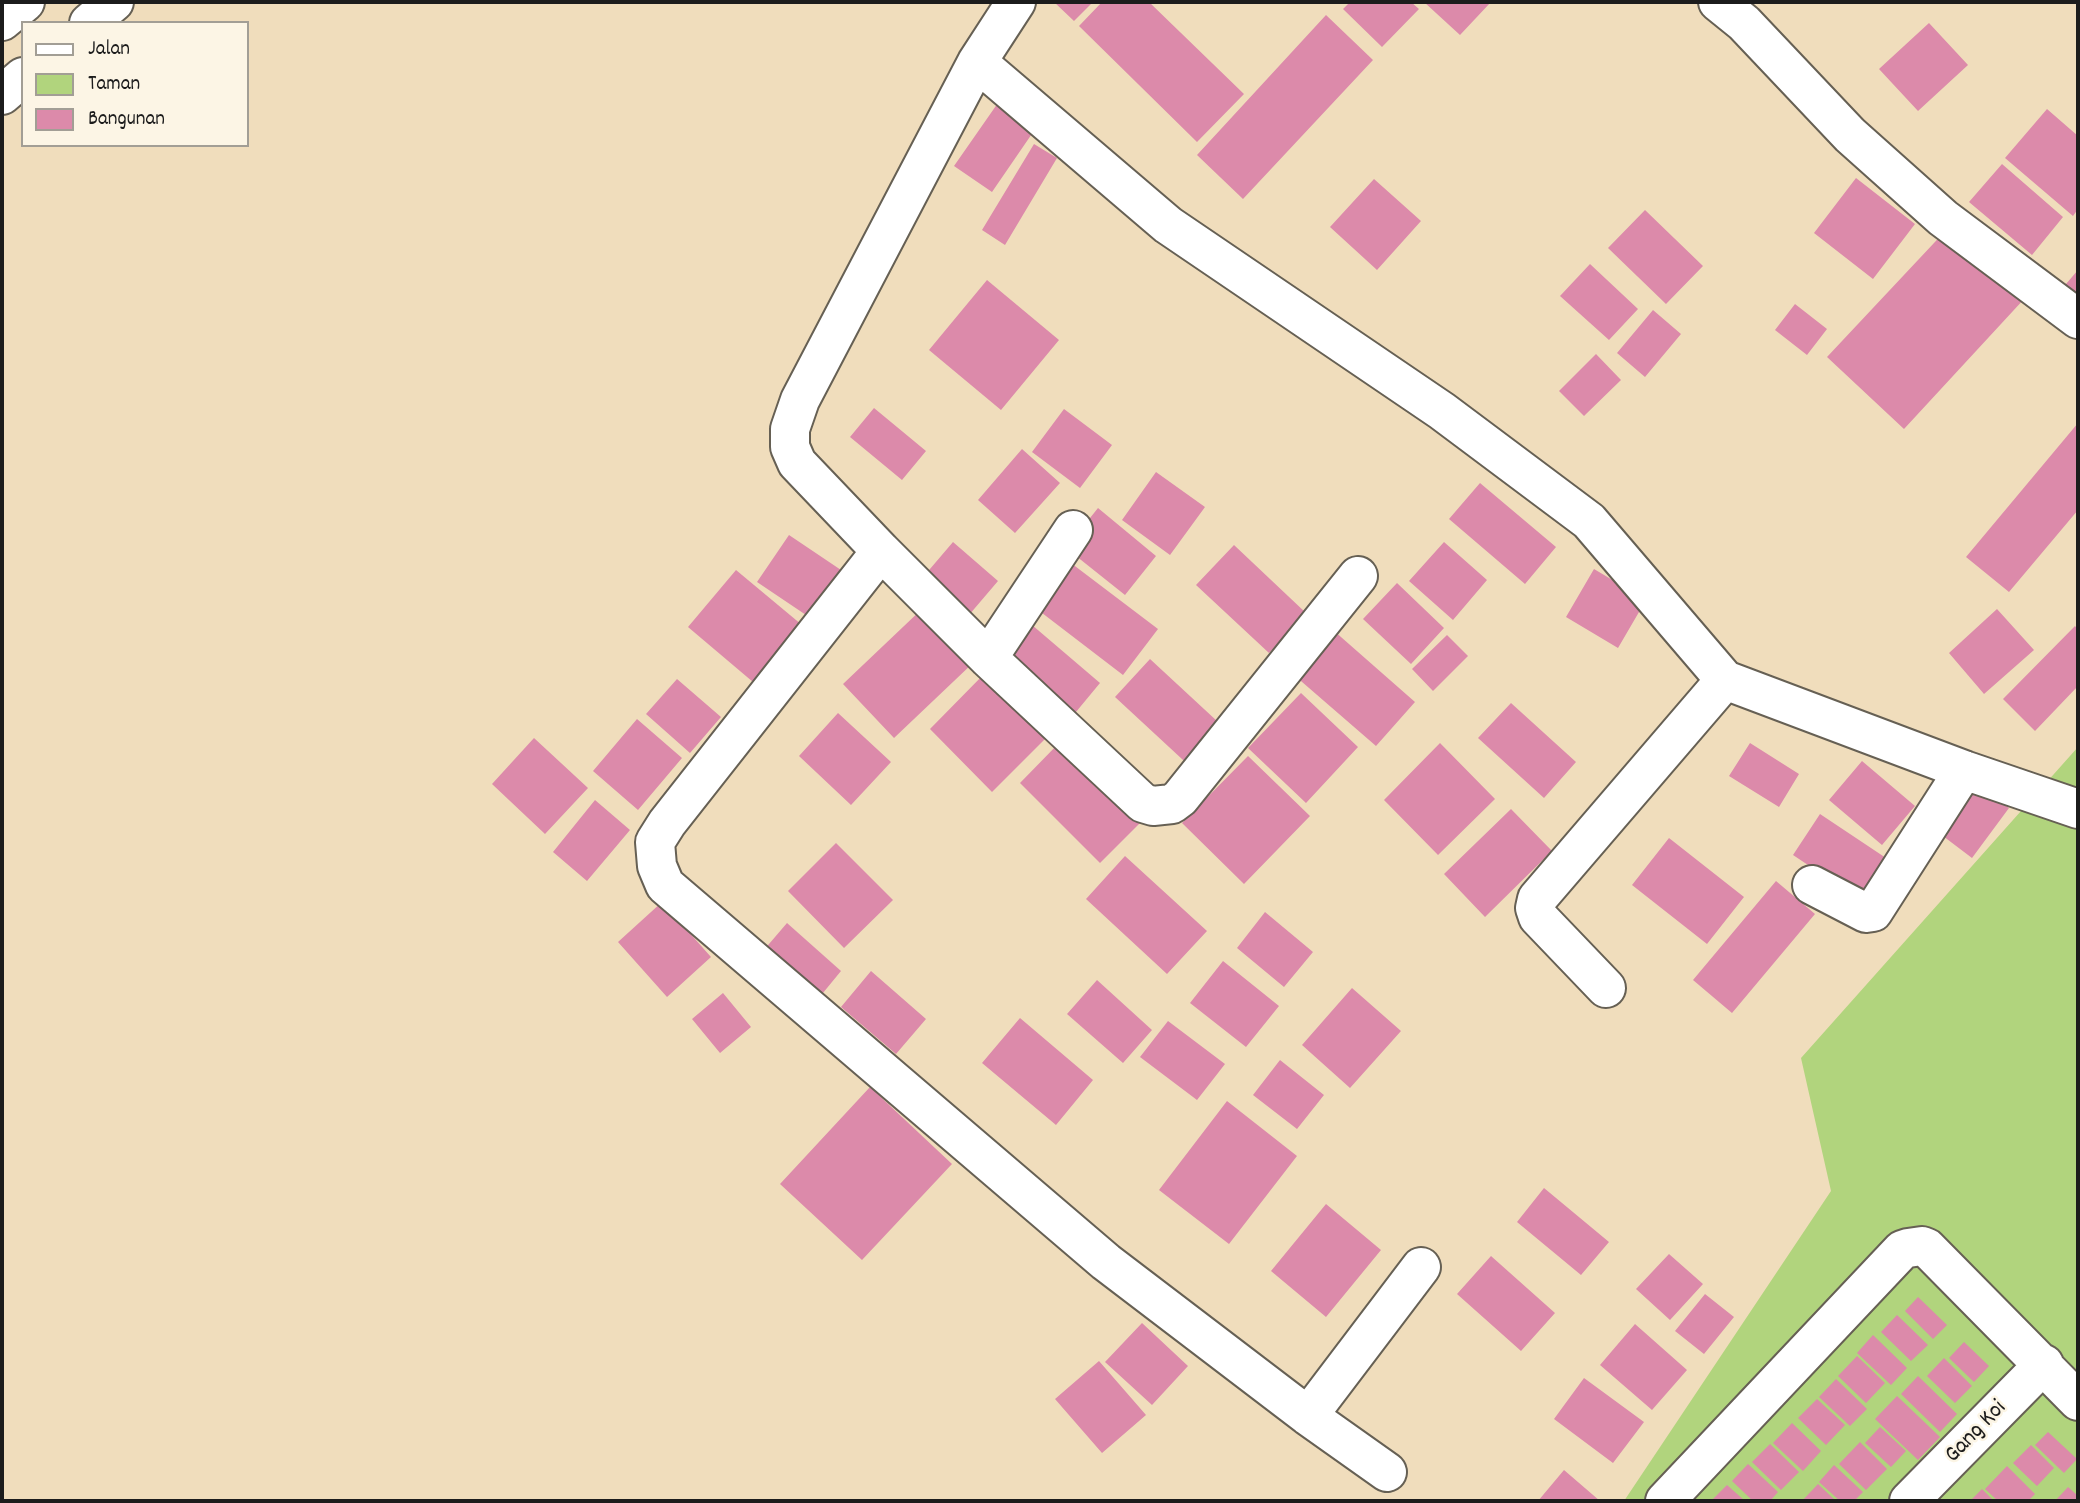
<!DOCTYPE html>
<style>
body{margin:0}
#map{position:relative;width:2080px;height:1503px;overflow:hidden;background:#f0ddbc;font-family:Dekko,sans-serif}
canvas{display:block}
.frame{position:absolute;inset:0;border:4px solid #1c1c1c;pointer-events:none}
.legend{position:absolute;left:21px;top:21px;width:228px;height:126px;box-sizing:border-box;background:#fcf5e5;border:2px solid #a29e95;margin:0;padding:9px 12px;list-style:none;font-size:21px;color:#1c1c1c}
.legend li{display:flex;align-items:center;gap:14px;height:35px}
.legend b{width:35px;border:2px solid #a29e95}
</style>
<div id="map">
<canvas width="2080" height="1503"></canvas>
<div class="frame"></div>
<ul class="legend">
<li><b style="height:9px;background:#fff"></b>Jalan</li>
<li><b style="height:19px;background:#b1d47d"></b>Taman</li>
<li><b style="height:19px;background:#dc8aaa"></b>Bangunan</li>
</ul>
</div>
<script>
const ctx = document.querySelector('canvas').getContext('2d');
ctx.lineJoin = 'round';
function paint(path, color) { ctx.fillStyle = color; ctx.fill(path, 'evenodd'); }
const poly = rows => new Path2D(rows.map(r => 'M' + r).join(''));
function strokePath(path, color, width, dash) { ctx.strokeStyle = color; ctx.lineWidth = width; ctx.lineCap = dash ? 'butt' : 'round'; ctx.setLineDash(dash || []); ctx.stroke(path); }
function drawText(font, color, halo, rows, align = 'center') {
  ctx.font = font + ' Dekko,sans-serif'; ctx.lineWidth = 5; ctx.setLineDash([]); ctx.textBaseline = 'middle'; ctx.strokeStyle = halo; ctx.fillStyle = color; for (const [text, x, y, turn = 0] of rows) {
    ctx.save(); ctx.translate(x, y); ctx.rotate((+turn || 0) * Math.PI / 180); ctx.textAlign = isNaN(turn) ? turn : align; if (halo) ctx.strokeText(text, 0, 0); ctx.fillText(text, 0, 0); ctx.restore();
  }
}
paint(poly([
 [2078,747,2078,1501,1624,1501,1831,1191,1801,1058]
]), '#b1d47d');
paint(poly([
 [1054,2,1093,2,1074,21],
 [1102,2,1149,2,1244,94,1197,142,1079,26],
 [1350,2,1411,2,1419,9,1382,47,1343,9],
 [1424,2,1491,2,1460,35],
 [1326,15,1373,60,1243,199,1197,155],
 [1929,23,1968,65,1918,111,1879,69],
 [1000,100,1038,125,992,192,954,166],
 [2047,109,2078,136,2078,209,2073,216,2005,158],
 [1034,144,1057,158,1005,245,982,230],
 [2002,164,2063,217,2032,255,1969,202],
 [1856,178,1915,224,1873,279,1814,233],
 [1374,179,1421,221,1377,270,1330,227],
 [1645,210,1703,266,1666,304,1608,248],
 [1949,227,2025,298,1904,429,1827,357],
 [1590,264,1638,309,1609,340,1560,296],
 [2078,270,2078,307,2060,291],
 [987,280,1059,340,1001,410,929,350],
 [1795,304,1827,329,1807,355,1775,330],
 [1653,310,1681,334,1645,377,1617,353],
 [1596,354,1621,380,1584,416,1559,391],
 [874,408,926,451,902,480,850,437],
 [1064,409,1112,445,1080,488,1032,452],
 [2078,423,2078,510,2009,592,1966,557],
 [1022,449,1060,483,1015,533,978,500],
 [1156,472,1205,507,1170,555,1122,520],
 [1480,483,1556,547,1525,584,1449,519],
 [1098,508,1156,556,1125,595,1066,548],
 [789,535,841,570,809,617,757,582],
 [953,542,998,581,969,615,924,576],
 [1444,542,1487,580,1453,620,1409,581],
 [1234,545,1306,613,1269,653,1196,585],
 [1063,557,1158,629,1123,675,1029,603],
 [1594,569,1646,600,1618,648,1566,617],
 [736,570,802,625,753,682,688,627],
 [1397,583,1444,628,1411,664,1363,619],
 [924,607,974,662,894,738,843,684],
 [1997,609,2034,650,1984,694,1949,653],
 [1025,619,1100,683,1071,718,996,654],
 [2075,626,2078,630,2078,686,2035,731,2003,699],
 [1333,630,1415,702,1376,746,1294,675],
 [1447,635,1468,656,1433,691,1412,669],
 [1150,659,1231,734,1196,772,1115,697],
 [986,672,1049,735,992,792,930,729],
 [677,679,721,717,690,753,646,714],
 [1301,693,1358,747,1306,803,1248,748],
 [1511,703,1576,762,1544,798,1478,738],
 [838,713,891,762,851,805,799,756],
 [637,719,682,758,638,810,593,771],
 [534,738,588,788,545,834,492,784],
 [1060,742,1140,823,1100,863,1020,783],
 [1440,743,1495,799,1438,855,1384,800],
 [1750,743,1799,774,1779,807,1729,776],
 [1248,756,1310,816,1244,884,1182,823],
 [1862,761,1915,806,1882,845,1829,800],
 [1977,784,2009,808,1972,858,1939,833],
 [595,800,630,830,587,881,553,852],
 [1511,809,1552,851,1485,917,1444,874],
 [1820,814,1886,858,1859,899,1793,855],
 [1669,838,1744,897,1707,944,1632,885],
 [836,843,893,900,844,948,788,891],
 [1125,856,1207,931,1167,974,1086,899],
 [1776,881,1815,914,1732,1013,1693,980],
 [662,902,711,957,667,997,618,942],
 [1265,912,1313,952,1284,987,1237,948],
 [787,923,841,971,818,999,763,951],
 [1223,961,1279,1006,1246,1047,1190,1003],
 [871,971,926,1019,896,1054,841,1007],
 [1097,980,1152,1030,1123,1063,1067,1014],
 [1352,988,1401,1031,1350,1088,1302,1045],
 [723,993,751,1027,720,1053,692,1019],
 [1020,1018,1093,1080,1056,1125,982,1063],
 [1168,1021,1225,1064,1197,1100,1140,1057],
 [1280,1060,1324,1095,1297,1129,1253,1095],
 [870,1087,952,1164,862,1260,780,1184],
 [1227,1101,1297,1156,1229,1244,1159,1190],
 [1544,1188,1609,1242,1581,1275,1517,1222],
 [1326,1204,1381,1250,1326,1317,1271,1271],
 [1669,1254,1703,1284,1670,1320,1636,1289],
 [1491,1256,1555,1313,1521,1351,1457,1294],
 [1705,1294,1734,1317,1704,1354,1675,1331],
 [1918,1297,1947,1325,1933,1339,1905,1311],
 [1897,1315,1928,1345,1911,1361,1881,1332],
 [1142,1323,1188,1366,1152,1405,1105,1362],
 [1635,1324,1687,1370,1652,1410,1600,1365],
 [1873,1335,1907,1368,1891,1385,1857,1353],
 [1964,1342,1989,1366,1974,1382,1949,1358],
 [1857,1356,1885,1383,1866,1403,1838,1376],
 [1944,1358,1972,1386,1955,1403,1927,1376],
 [1099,1361,1146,1415,1102,1453,1055,1399],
 [1918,1376,1957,1414,1940,1432,1901,1394],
 [1584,1378,1644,1422,1613,1463,1554,1419],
 [1836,1379,1867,1409,1850,1426,1819,1397],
 [1897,1396,1940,1437,1918,1460,1875,1419],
 [1817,1399,1845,1425,1826,1445,1798,1418],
 [1792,1423,1821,1451,1803,1471,1773,1443],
 [1880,1427,1906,1451,1891,1467,1865,1443],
 [2048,1432,2077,1459,2064,1473,2035,1445],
 [1860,1442,1887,1469,1866,1490,1839,1464],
 [1770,1444,1799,1472,1781,1490,1752,1462],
 [2031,1445,2054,1468,2037,1486,2013,1463],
 [1748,1464,1778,1492,1770,1501,1753,1501,1732,1481],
 [1834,1465,1863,1492,1854,1501,1840,1501,1819,1482],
 [2007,1466,2035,1494,2028,1501,1998,1501,1985,1489],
 [1564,1470,1600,1501,1538,1501],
 [1818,1484,1836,1501,1802,1501],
 [1727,1485,1745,1501,1711,1501],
 [2068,1487,2078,1496,2078,1501,2055,1501],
 [1982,1489,1994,1501,1970,1501]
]), '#dc8aaa');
const street = poly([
 [1016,2,977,62,800,400,790,429,790,447,797,463,881,551,667,823,655,842,657,866,665,885,1106,1262,1308,1416,1387,1472],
 [1718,2,1744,23,1850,135,1943,218,2078,319],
 [977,62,1168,225,1442,411,1589,521,1725,680,1964,770,2078,809],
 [881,551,988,658,1143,803,1153,806,1172,804,1180,798,1358,576],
 [988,658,1073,530],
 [1812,885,1866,913,1873,912,1964,770],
 [1606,988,1538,917,1535,908,1537,899,1725,680],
 [1308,1416,1421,1267],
 [1665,1501,1902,1250,1908,1248,1922,1246,1927,1248,2078,1401],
 [1909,1501,2044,1364]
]);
const secondary = poly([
 [2,21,25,2],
 [89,23,114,2],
 [2,95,23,77]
]);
strokePath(street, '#666054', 42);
strokePath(secondary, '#666054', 42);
strokePath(street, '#fff', 38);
strokePath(secondary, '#fff', 38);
drawText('24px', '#1c1c1c', '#fcf5e5', [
 ["Gang Koi",1977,1433,-46]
]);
</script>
